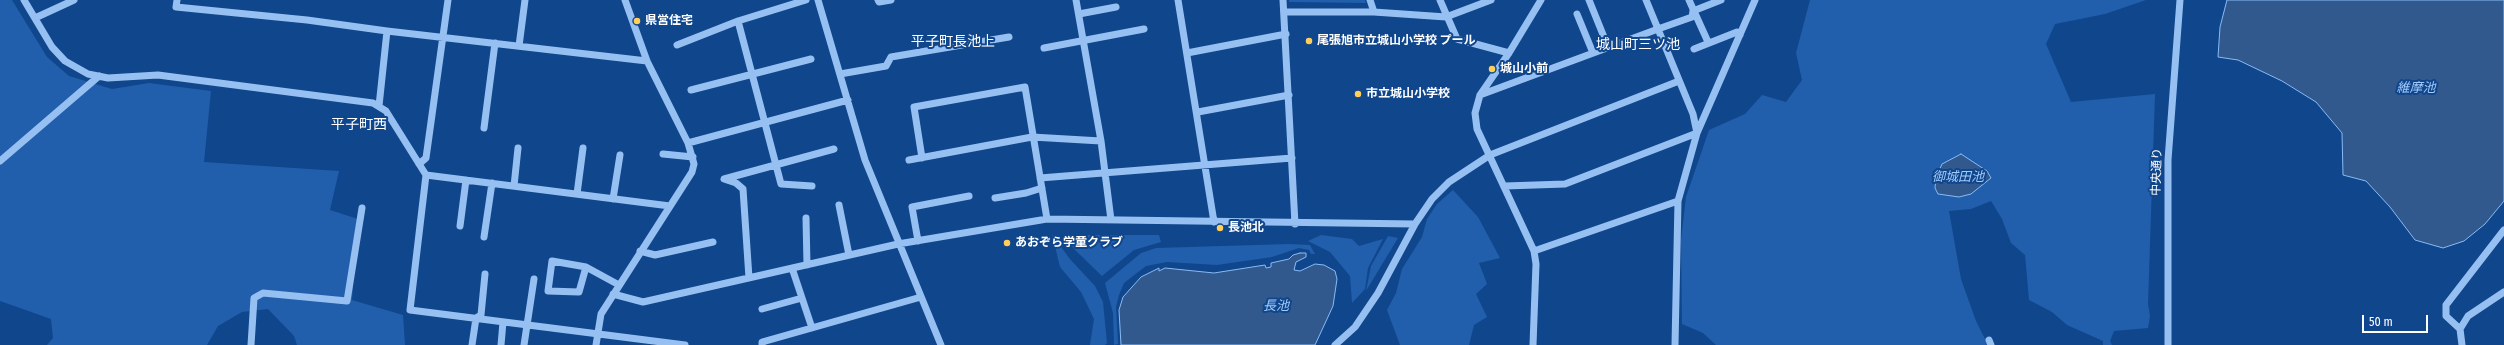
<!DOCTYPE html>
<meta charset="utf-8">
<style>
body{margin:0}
#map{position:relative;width:2504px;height:345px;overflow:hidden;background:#10468c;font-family:"Fira Sans Condensed",sans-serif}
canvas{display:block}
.scale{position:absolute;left:2362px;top:315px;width:66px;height:18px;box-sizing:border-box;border:2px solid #fff;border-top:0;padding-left:5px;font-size:12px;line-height:14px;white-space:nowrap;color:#fff;-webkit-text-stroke:3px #10468c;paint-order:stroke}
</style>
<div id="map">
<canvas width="2504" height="345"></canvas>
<div class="scale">50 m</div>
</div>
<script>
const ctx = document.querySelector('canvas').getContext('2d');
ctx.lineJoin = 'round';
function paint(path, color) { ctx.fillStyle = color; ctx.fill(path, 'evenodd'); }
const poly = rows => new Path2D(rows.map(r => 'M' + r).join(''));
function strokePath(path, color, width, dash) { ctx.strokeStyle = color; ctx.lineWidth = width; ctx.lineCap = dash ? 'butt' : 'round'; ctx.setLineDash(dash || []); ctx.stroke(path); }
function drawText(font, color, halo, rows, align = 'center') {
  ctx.font = font + ' "Fira Sans Condensed","Noto Sans JP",sans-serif'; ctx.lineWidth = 4; ctx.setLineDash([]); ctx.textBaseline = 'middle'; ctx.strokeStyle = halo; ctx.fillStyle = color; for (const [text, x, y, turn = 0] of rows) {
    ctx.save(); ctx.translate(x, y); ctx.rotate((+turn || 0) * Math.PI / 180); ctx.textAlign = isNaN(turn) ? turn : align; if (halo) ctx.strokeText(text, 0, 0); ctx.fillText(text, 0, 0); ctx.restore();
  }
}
paint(poly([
 [0,0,12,0,47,57,69,76,112,89,149,83,211,91,204,162,339,171,330,210,358,219,352,300,403,315,405,345,297,345,294,336,268,309,242,312,218,326,207,345,47,345,53,338,51,319,0,301],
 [1289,0,1365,0,1366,3,1289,2],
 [1810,0,2146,0,2105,14,2055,24,2046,44,2071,102,2155,94,2148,304,2150,316,2148,328,2114,331,2110,341,2112,345,2103,345,2103,341,2067,325,2052,312,2029,300,2025,255,2011,243,2002,219,1991,201,1971,209,1949,211,1961,279,1976,321,1988,345,1716,345,1703,333,1682,324,1681,240,1686,197,1709,130,1745,114,1762,95,1786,102,1802,80,1796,53],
 [1453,190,1478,217,1500,258,1479,263,1487,284,1476,294,1487,317,1474,325,1469,345,1400,345,1387,310,1396,293,1402,269,1422,237,1427,219,1437,204],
 [1052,234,1069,258,1095,286,1103,302,1107,343,1105,345,1090,345,1094,319,1081,292,1060,267],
 [1065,235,1159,235,1161,242,1134,250,1102,276,1074,249],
 [1321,235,1352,239,1359,246,1383,239,1368,268,1365,289,1352,303,1350,276,1330,252,1308,241],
 [1388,236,1398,238,1366,291,1371,266],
 [1289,244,1310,245,1315,254,1311,254,1309,250,1299,248,1272,257,1217,265,1167,262,1146,266,1124,283,1119,295,1116,307,1118,344,1114,345,1113,313,1105,283,1141,253,1156,248]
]), '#215fac');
const water = poly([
 [2227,0,2504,0,2504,201,2485,224,2464,241,2443,248,2415,240,2390,207,2366,181,2343,175,2342,133,2316,102,2282,81,2238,60,2218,57,2220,27,2227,0],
 [1961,154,1987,171,1991,178,1971,194,1959,197,1938,194,1935,188,1936,178,1942,164,1961,154],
 [1300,253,1306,253,1306,257,1296,262,1294,270,1300,271,1315,264,1324,265,1335,271,1337,279,1333,306,1315,345,1121,345,1119,310,1123,297,1141,277,1159,268,1159,271,1165,268,1214,273,1265,265,1266,268,1271,267,1271,263,1289,259,1293,255,1300,253]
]);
paint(water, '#31598e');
strokePath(water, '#88bbf6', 1);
strokePath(poly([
 [24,0,52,47,65,61,88,74,108,78,158,75,373,103,386,111,426,175,670,206],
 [177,0,176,7,307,20,387,31,647,61],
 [818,0,865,160,941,345],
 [878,0,879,2,891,0],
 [1076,0,1101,141,1111,220],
 [1178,0,1214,222],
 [1283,0,1295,224],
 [1370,0,1374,12],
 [1440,0,1457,39,1509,53],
 [1589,0,1608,47],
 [1646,0,1658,29,1692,17,1693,11],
 [1689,0,1708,42],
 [1693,11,1721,0],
 [1285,12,1374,12,1446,17,1491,0],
 [1079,14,1116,7],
 [1577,14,1593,53],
 [35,18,74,0],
 [738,21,781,184,812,186],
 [677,45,738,21,806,0],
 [519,46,525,0],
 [1044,48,1144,29],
 [1694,49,1737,32,1740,35],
 [1187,53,1286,34],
 [840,74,886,66,891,57,1009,37],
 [691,90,811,59],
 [1480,95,1658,29,1693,114,1697,133,1565,184,1505,186],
 [379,106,387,31],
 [1198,112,1289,95],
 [484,128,495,43],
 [688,143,848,100],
 [663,154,693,157],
 [922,158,914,107,1025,87,1047,219],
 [909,160,1032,137,1101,141],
 [0,161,99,76],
 [419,164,426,158,448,0],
 [426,175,410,310,685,345],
 [1040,178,1292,158],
 [514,186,518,148],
 [577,194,583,148],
 [995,198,1026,193,1042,188],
 [613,199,620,155],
 [839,205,849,255],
 [806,218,807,265],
 [460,226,466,180],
 [484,237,492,183],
 [918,241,912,207,969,196],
 [640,251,655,255,713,242],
 [1534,251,1678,201],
 [586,267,579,292,548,291,552,261,586,267,619,285],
 [792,268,812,328],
 [749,278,743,189,736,183,724,179,834,149],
 [613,294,643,302,898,244,1047,219,1415,224],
 [762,309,802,298],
 [2460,329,2446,316,2446,305,2504,230],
 [1989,340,1991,345],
 [251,345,254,298,263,293,347,301,362,208],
 [472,345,476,318,481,315,485,274],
 [501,345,503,322],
 [524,345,534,279],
 [596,345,601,314,692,172,694,164,688,143,647,61,625,0],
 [762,345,762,342,921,297],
 [1335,345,1355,327,1378,293,1415,224,1432,199,1449,182,1490,155,1679,81],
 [1533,345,1536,264,1534,251,1477,129,1475,113,1480,95,1509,53,1541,0],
 [1675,345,1678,201,1697,133,1755,0],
 [2168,345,2168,160,2180,0],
 [2462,345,2460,329,2468,316,2504,292]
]), '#97c0f2', 7);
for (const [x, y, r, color] of [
 [637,21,4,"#ffcf58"],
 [1309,41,4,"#ffcf58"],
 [1492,69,4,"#ffcf58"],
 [1358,94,4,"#ffcf58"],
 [1220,228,4,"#ffcf58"],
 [1007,243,4,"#ffcf58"]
]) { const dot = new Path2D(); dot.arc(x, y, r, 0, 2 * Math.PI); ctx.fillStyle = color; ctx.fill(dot); strokePath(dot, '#10468c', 1.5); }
drawText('bold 12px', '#fff', '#10468c', [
 ["県営住宅",645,21],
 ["尾張旭市立城山小学校 プール",1317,41],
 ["城山小前",1500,69],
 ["市立城山小学校",1366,94],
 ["長池北",1228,228],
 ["あおぞら学童クラブ",1015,243]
], 'left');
drawText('12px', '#fff', '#10468c', [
 ["中央通り",2157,172,-88]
]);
drawText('italic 13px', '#a2cafa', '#10468c', [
 ["維摩池",2416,88],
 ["御城田池",1958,177],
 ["長池",1276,306]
]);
drawText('14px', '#fff', '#10468c', [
 ["平子町長池上",953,42],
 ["城山町三ツ池",1638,45],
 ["平子町西",359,125]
]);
</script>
